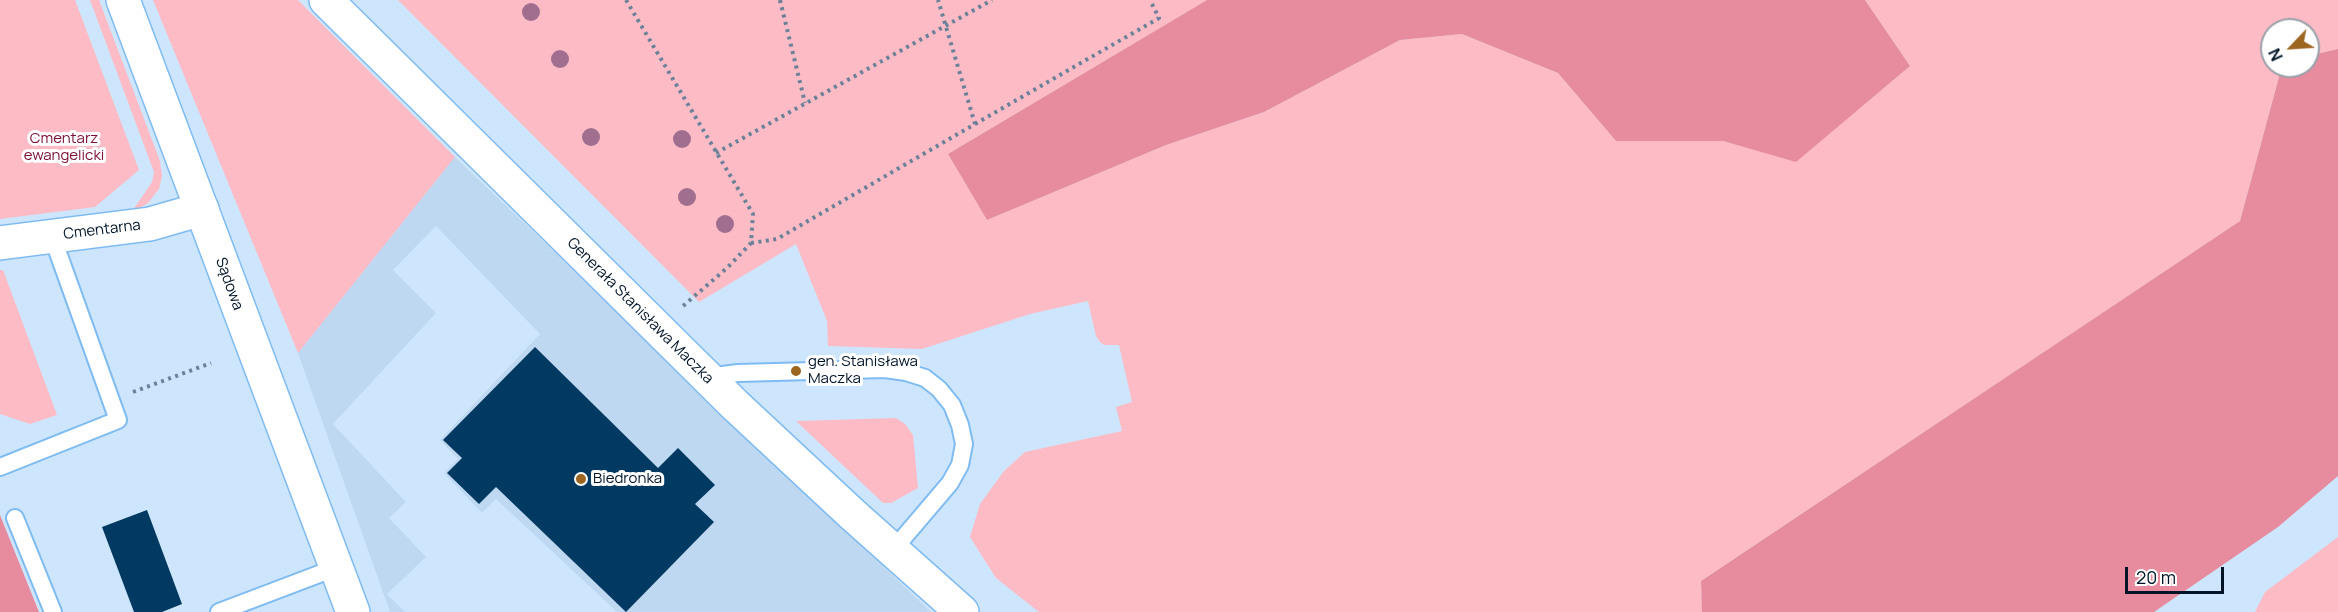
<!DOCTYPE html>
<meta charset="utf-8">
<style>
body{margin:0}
#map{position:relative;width:2338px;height:612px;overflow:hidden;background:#cee6fd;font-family:Manrope,sans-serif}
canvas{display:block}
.north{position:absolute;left:2260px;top:18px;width:60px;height:60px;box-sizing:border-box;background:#fff;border:2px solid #99a1a9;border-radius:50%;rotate:245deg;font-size:16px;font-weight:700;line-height:24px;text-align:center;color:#001428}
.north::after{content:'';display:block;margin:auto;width:21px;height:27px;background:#9c6520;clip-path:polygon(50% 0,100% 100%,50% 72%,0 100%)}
.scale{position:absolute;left:2125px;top:567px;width:99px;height:27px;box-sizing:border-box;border:3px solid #001428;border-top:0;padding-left:8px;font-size:18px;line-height:21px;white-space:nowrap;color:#001428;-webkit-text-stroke:4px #fff;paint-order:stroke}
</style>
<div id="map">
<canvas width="2338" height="612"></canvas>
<div class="north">N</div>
<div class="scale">20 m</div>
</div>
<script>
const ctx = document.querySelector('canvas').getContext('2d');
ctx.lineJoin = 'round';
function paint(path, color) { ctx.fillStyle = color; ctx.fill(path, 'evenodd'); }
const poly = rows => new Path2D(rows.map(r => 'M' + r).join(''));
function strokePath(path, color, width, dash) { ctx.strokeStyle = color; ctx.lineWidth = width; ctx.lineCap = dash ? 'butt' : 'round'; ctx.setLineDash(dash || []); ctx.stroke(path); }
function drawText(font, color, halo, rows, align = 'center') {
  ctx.font = font + ' Manrope,sans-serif'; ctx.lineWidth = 6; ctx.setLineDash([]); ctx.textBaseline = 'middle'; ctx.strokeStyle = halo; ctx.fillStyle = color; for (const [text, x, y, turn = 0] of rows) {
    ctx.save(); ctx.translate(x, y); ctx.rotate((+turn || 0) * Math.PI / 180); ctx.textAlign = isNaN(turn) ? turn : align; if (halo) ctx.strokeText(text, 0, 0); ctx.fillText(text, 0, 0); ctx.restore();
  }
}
paint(poly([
 [455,157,931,612,617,612,496,499,482,513,444,473,458,459,440,440,540,334,436,226,393,270,436,313,333,424,406,502,389,518,426,557,387,594,405,612,390,612,298,353]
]), '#bed8f1');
paint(poly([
 [0,0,75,0,139,170,95,207,0,219],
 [90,0,99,0,160,161,162,176,159,189,148,203,138,209,133,210,152,182,154,172],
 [153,0,298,0,455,157,298,353],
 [398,0,1207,0,948,154,987,220,1166,145,1264,112,1400,40,1462,34,1558,73,1616,141,1723,141,1796,161,1910,66,1865,0,2338,0,2338,49,2308,56,2308,30,2272,30,2272,66,2282,66,2240,221,1701,581,1702,612,1039,612,996,578,970,537,980,504,1004,471,1025,452,1122,431,1116,407,1132,402,1119,345,1104,345,1100,342,1096,336,1088,301,1030,314,922,349,828,346,827,321,796,244,699,302],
 [0,270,3,270,57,415,30,424,0,414],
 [896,418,905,424,913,435,918,488,891,503,883,503,796,421],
 [2338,537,2338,612,2255,612,2265,592]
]), '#fdbbc6');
paint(poly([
 [1207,0,1865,0,1910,66,1796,162,1723,141,1616,141,1558,73,1462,34,1400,40,1264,112,1166,145,987,220,948,154],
 [2338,49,2338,476,2278,527,2154,612,1702,612,1701,581,2240,221,2282,66,2308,66,2308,56],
 [0,515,39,612,0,612]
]), '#e68c9e');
paint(poly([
 [535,347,658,468,678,448,715,485,695,504,714,522,626,612,496,487,479,504,447,473,462,458,443,440],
 [147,510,182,604,162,612,134,612,102,527]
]), '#003962');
const lane = poly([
 [707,377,738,373,885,369,906,372,925,378,939,389,952,405,960,425,964,444,960,465,950,483,893,550],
 [0,467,118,420,52,236],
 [15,518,53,612],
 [219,612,335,568]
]);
const street = poly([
 [326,0,735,405,852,514,962,612],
 [0,243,150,224,202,209]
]);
const secondary = poly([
 [123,0,353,612]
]);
strokePath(lane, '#7fbbf3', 20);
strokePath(street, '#7fbbf3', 36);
strokePath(secondary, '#7fbbf3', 36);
strokePath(poly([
 [626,0,753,214,751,243,727,268,683,306],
 [780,0,805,103],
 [975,124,1159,18,1150,0],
 [716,153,992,0],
 [751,243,777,239,975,124,938,0],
 [133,392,211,363]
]), '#6b8197', 4, [3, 4.5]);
strokePath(lane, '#fff', 16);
strokePath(street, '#fff', 33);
strokePath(secondary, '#fff', 33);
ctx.fillStyle = '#a06f8f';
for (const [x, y] of [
 [531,12],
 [560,59],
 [591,137],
 [682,139],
 [687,197],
 [725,224]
]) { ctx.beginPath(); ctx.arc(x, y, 9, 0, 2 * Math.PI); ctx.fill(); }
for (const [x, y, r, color] of [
 [796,371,6,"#9c6520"],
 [581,479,6,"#9c6520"]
]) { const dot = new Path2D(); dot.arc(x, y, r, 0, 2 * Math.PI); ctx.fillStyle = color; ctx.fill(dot); strokePath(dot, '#fff', 2); }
drawText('15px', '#7a0e35', '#fff', [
 ["Cmentarz",64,139],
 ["ewangelicki",64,156]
]);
drawText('15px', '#001428', '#fff', [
 ["Cmentarna",102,230,-7],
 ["Sądowa",229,284,70],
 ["Generała Stanisława Maczka",640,311,45]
]);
drawText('15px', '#001428', '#fff', [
 ["gen. Stanisława",808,362],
 ["Maczka",808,379],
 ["Biedronka",593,479]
], 'left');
</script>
